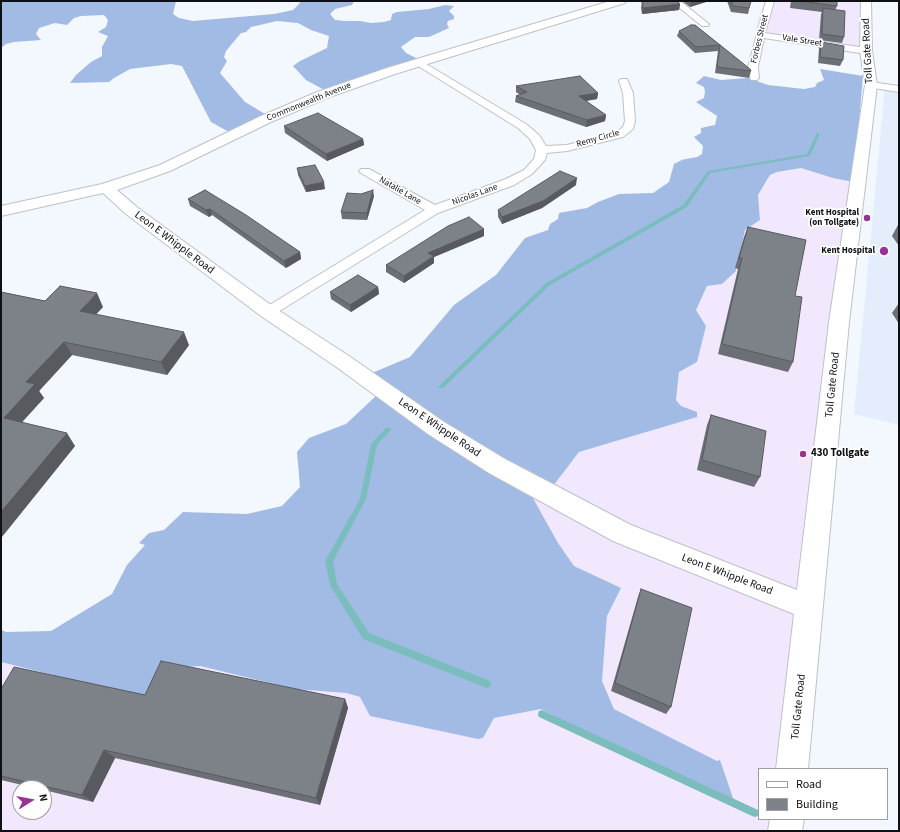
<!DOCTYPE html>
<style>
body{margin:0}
#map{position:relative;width:900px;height:832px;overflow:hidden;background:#f3f7fe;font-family:"Source Sans 3",sans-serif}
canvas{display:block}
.frame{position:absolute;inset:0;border:2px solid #0e1013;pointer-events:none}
.legend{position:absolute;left:758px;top:768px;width:130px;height:52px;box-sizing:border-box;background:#fff;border:1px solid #9f9fa1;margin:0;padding:5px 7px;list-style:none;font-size:12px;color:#0e1013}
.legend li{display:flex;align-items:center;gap:8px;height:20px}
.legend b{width:20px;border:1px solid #9f9fa1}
.north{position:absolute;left:12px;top:780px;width:40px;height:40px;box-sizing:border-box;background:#fff;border:1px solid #9f9fa1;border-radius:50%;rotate:79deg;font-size:11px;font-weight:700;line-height:16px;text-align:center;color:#0e1013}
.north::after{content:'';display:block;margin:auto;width:14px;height:18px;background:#9a3295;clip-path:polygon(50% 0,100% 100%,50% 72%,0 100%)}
</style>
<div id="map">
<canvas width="900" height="832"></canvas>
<div class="frame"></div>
<ul class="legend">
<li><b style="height:5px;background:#fff"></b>Road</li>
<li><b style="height:11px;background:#7d8188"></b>Building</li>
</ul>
<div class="north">N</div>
</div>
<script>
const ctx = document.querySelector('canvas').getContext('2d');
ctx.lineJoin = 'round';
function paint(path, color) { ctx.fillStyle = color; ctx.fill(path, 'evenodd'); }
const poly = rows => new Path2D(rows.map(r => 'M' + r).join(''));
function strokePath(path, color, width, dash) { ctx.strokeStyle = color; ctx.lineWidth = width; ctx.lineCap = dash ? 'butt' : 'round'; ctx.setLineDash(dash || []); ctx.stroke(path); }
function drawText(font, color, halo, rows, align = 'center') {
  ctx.font = font + ' "Source Sans 3",sans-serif'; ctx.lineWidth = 3.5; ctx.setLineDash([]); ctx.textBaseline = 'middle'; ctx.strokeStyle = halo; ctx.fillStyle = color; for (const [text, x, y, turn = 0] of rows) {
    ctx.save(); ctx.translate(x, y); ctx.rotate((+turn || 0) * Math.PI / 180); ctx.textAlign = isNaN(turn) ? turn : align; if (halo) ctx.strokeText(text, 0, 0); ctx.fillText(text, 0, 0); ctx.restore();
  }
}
paint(poly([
 [765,1,866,1,865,48,759,36,755,33,758,19],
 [801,168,853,182,794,769,759,769,759,819,789,819,786,831,1,831,1,662,136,696,166,668,200,666,295,689,346,693,483,738,494,718,541,709,633,758,714,790,734,801,717,761,615,709,602,681,607,616,621,588,574,566,558,543,524,484,547,494,579,452,697,417,697,412,681,406,676,400,679,372,697,362,706,326,696,310,707,286,722,284,736,271,745,230,760,220,758,195,770,175,777,172],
 [20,788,44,788,44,812,20,812]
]), '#f2e8fd');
paint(poly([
 [885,87,899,89,899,425,854,414]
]), '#e4edfc');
paint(poly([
 [1,1,176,1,173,14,179,18,193,21,274,14,293,10,300,3,299,1,354,1,352,5,335,9,330,14,335,20,345,21,360,21,371,23,384,22,391,20,392,14,397,12,429,9,445,5,454,6,449,11,454,16,454,19,448,21,447,24,449,28,429,37,415,37,401,47,406,53,422,61,328,92,306,80,293,66,300,61,327,48,329,36,311,30,298,23,277,21,251,27,246,32,241,33,226,51,224,57,227,61,220,73,245,102,270,117,229,132,211,122,182,66,171,64,130,69,114,78,109,82,70,83,76,75,91,62,102,56,102,47,108,36,98,32,106,27,108,20,104,15,81,16,74,18,67,25,55,23,39,28,36,34,41,40,14,42,6,44,1,48],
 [820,69,863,76,854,179,853,182,833,178,801,168,777,172,770,175,758,195,760,220,745,230,736,271,722,284,707,286,696,310,706,326,697,362,679,372,676,400,681,406,697,412,697,417,579,452,547,494,525,484,558,543,574,566,621,588,607,616,602,681,614,709,717,761,720,760,734,801,714,790,633,758,541,709,494,718,483,738,478,739,370,716,360,697,346,693,295,689,200,666,166,668,149,696,136,696,1,662,1,630,6,632,51,631,112,594,127,565,145,545,139,543,149,533,164,530,183,512,247,514,282,506,300,487,297,452,309,438,346,424,377,395,358,379,410,357,454,305,496,275,525,238,548,230,550,224,558,219,559,213,587,208,598,202,619,194,653,193,669,182,674,164,682,160,681,160,697,157,702,154,703,146,694,137,701,133,701,128,715,125,717,116,696,102,704,98,705,91,704,87,696,83,704,76,721,80,748,78,768,85,804,89,815,87,817,83,824,80]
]), '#a1bbe5');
paint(poly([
 [817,133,820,134,810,156,710,173,687,207,550,285,443,388,439,388,438,387,439,386,546,283,683,205,708,171,807,154,817,133],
 [386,428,390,428,391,430,377,445,366,499,333,561,337,584,369,633,490,681,491,684,490,687,487,688,363,639,330,585,325,561,360,499,371,444,386,428],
 [542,710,758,810,759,812,758,816,755,817,752,816,539,717,538,714,539,711,542,710]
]), '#7bbdbd');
const street = poly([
 [671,1,680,1,709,24,708,26,702,26,671,1],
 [766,1,774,1,765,33,866,48,871,51,866,54,764,38,758,67,759,78,757,80,751,80,748,67,766,1],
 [418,59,526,124,539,135,546,146,567,145,615,133,623,127,625,121,623,93,619,81,621,79,627,79,633,93,635,121,633,129,623,137,567,151,547,153,545,160,532,174,514,185,438,213,273,315,268,317,263,315,261,312,263,309,425,210,361,173,359,171,361,169,369,169,435,205,506,179,524,170,534,159,536,150,530,139,518,128,415,64,413,62,418,59],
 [871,82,899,86,899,92,867,87,866,85,867,83,871,82]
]);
const secondary = poly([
 [610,1,626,1,625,3,395,74,327,98,271,122,170,171,117,190,138,208,275,308,349,356,444,422,505,459,631,525,797,590,829,322,865,85,860,51,861,1,871,1,872,51,877,85,849,322,808,769,776,769,794,614,613,541,489,473,428,434,335,366,261,316,126,214,103,193,1,216,1,206,102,184,160,165,261,116,317,92,387,68,610,1],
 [770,819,804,819,802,831,768,831,770,819]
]);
strokePath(street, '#bcc1c8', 2);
strokePath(secondary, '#bcc1c8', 2);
paint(street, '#fff');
paint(secondary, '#fff');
paint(poly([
 [682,1,709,1,690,7],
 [727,1,751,1,748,14,731,12],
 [791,1,837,1,837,6,835,10,844,37,842,43,819,40,821,14,822,12,790,8],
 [642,2,680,4,679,10,642,14,641,8],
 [695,25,750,69,751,71,749,78,715,73,718,51,695,53,677,36,679,31],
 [821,42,843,60,840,66,818,63,819,48],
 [516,86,598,93,597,99,586,101,606,115,605,121,586,127,515,102,516,96,520,95,516,92],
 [284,126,363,139,364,145,327,161,285,133],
 [297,168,325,189,306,192,298,175],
 [576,185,542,208,502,224,498,217,498,210],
 [205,190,300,252,301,259,286,268,212,215,209,217,190,206,188,199],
 [374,196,367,220,342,219,341,212],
 [899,223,899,246,892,236],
 [748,227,795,296,793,362,788,372,718,354,738,269,735,268,744,237],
 [484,229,484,236,434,257,434,263,404,283,386,272,386,265],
 [378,287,379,294,351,312,331,299,330,292],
 [1,292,45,301,103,307,96,314,189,345,167,375,72,355,39,391,44,398,22,422,75,446,1,538],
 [899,303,899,324,892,313],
 [711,415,760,477,754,487,697,470,707,425],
 [641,589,671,707,666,714,611,691,638,597],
 [1,689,145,695,345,699,348,708,320,805,115,758,93,802,44,790,44,788,35,788,1,780]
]), '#6c6f75');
paint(poly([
 [693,1,709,1,690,7,691,2],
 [680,4,679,10,642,14,643,8],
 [598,93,597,99,578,102,579,96],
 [606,115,605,121,586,127,587,120],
 [363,139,364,145,327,161,326,154],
 [577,178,576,185,542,208,502,224,502,217],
 [324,182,325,189,306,192,305,186],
 [373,190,374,196,367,220,367,213],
 [210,209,212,215,209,217,206,210],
 [484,229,484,236,434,257,434,263,404,283,404,276,428,253],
 [300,252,301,259,286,268,284,261],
 [378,287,379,294,351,312,350,305],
 [97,293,103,307,87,324,80,311],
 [184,332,189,345,167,375,161,362],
 [64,342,72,355,39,391,44,398,14,431,4,418,26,382],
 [67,433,75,446,1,538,1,512],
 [345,699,348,708,320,805,316,798],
 [104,750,115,758,93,802,82,795]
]), '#585a5f');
const building = poly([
 [646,1,677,1,680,4,643,8,642,2,646,1],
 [731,1,751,1,749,8,733,6,731,1],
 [799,1,837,1,837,6,799,1],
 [823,8,845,11,844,37,822,34,823,8],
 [691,25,695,25,720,45,696,47,679,31,691,25],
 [821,42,844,46,843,60,820,57,821,42],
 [720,45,750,69,751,71,717,67,720,45],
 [580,76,598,93,579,96,606,115,587,120,516,96,527,92,516,86,580,76],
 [318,113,363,139,326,154,284,126,318,113],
 [315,165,324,182,305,186,297,168,315,165],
 [560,171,577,178,543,201,502,217,498,210,560,171],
 [205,190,246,215,300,252,284,261,210,209,206,210,188,199,205,190],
 [373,190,367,213,341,212,347,193,361,194,373,190],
 [469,217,484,229,428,253,434,256,404,276,386,265,448,226,469,217],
 [748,227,806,240,795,296,802,297,793,362,722,344,742,258,739,258,748,227],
 [358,275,378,287,350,305,330,292,358,275],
 [60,286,97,293,80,311,184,332,161,362,64,342,26,382,35,384,4,418,67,433,1,512,1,292,45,301,60,286],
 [711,415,766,431,760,477,702,460,711,415],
 [641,589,692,608,671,707,615,683,641,589],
 [161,661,345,699,316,798,104,750,82,795,1,776,1,689,14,667,145,695,161,661]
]);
paint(building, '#7d8188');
strokePath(building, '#585a5f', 1);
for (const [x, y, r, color] of [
 [867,218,4,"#9a3295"],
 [884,251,5,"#9a3295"],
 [803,454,4,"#9a3295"]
]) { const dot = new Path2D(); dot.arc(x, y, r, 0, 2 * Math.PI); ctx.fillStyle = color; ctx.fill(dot); strokePath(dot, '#fff', 1.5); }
drawText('9px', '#0e1013', '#fff', [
 ["Forbes Street",760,39,-76],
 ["Vale Street",802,41,9],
 ["Commonwealth Avenue",309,102,-22],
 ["Remy Circle",598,139,-16],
 ["Natalie Lane",400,191,30],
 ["Nicolas Lane",475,195,-20]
]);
drawText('bold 9px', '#0e1013', '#fff', [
 ["Kent Hospital",859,213],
 ["(on Tollgate)",859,223],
 ["Kent Hospital",875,251]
], 'right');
drawText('11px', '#0e1013', '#fff', [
 ["Toll Gate Road",868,51,-93],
 ["Leon E Whipple Road",174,243,37],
 ["Toll Gate Road",833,385,-84],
 ["Leon E Whipple Road",439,428,34],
 ["Leon E Whipple Road",727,575,21],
 ["Toll Gate Road",799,707,-84]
]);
drawText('bold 11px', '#0e1013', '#fff', [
 ["430 Tollgate",811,454]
], 'left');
</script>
